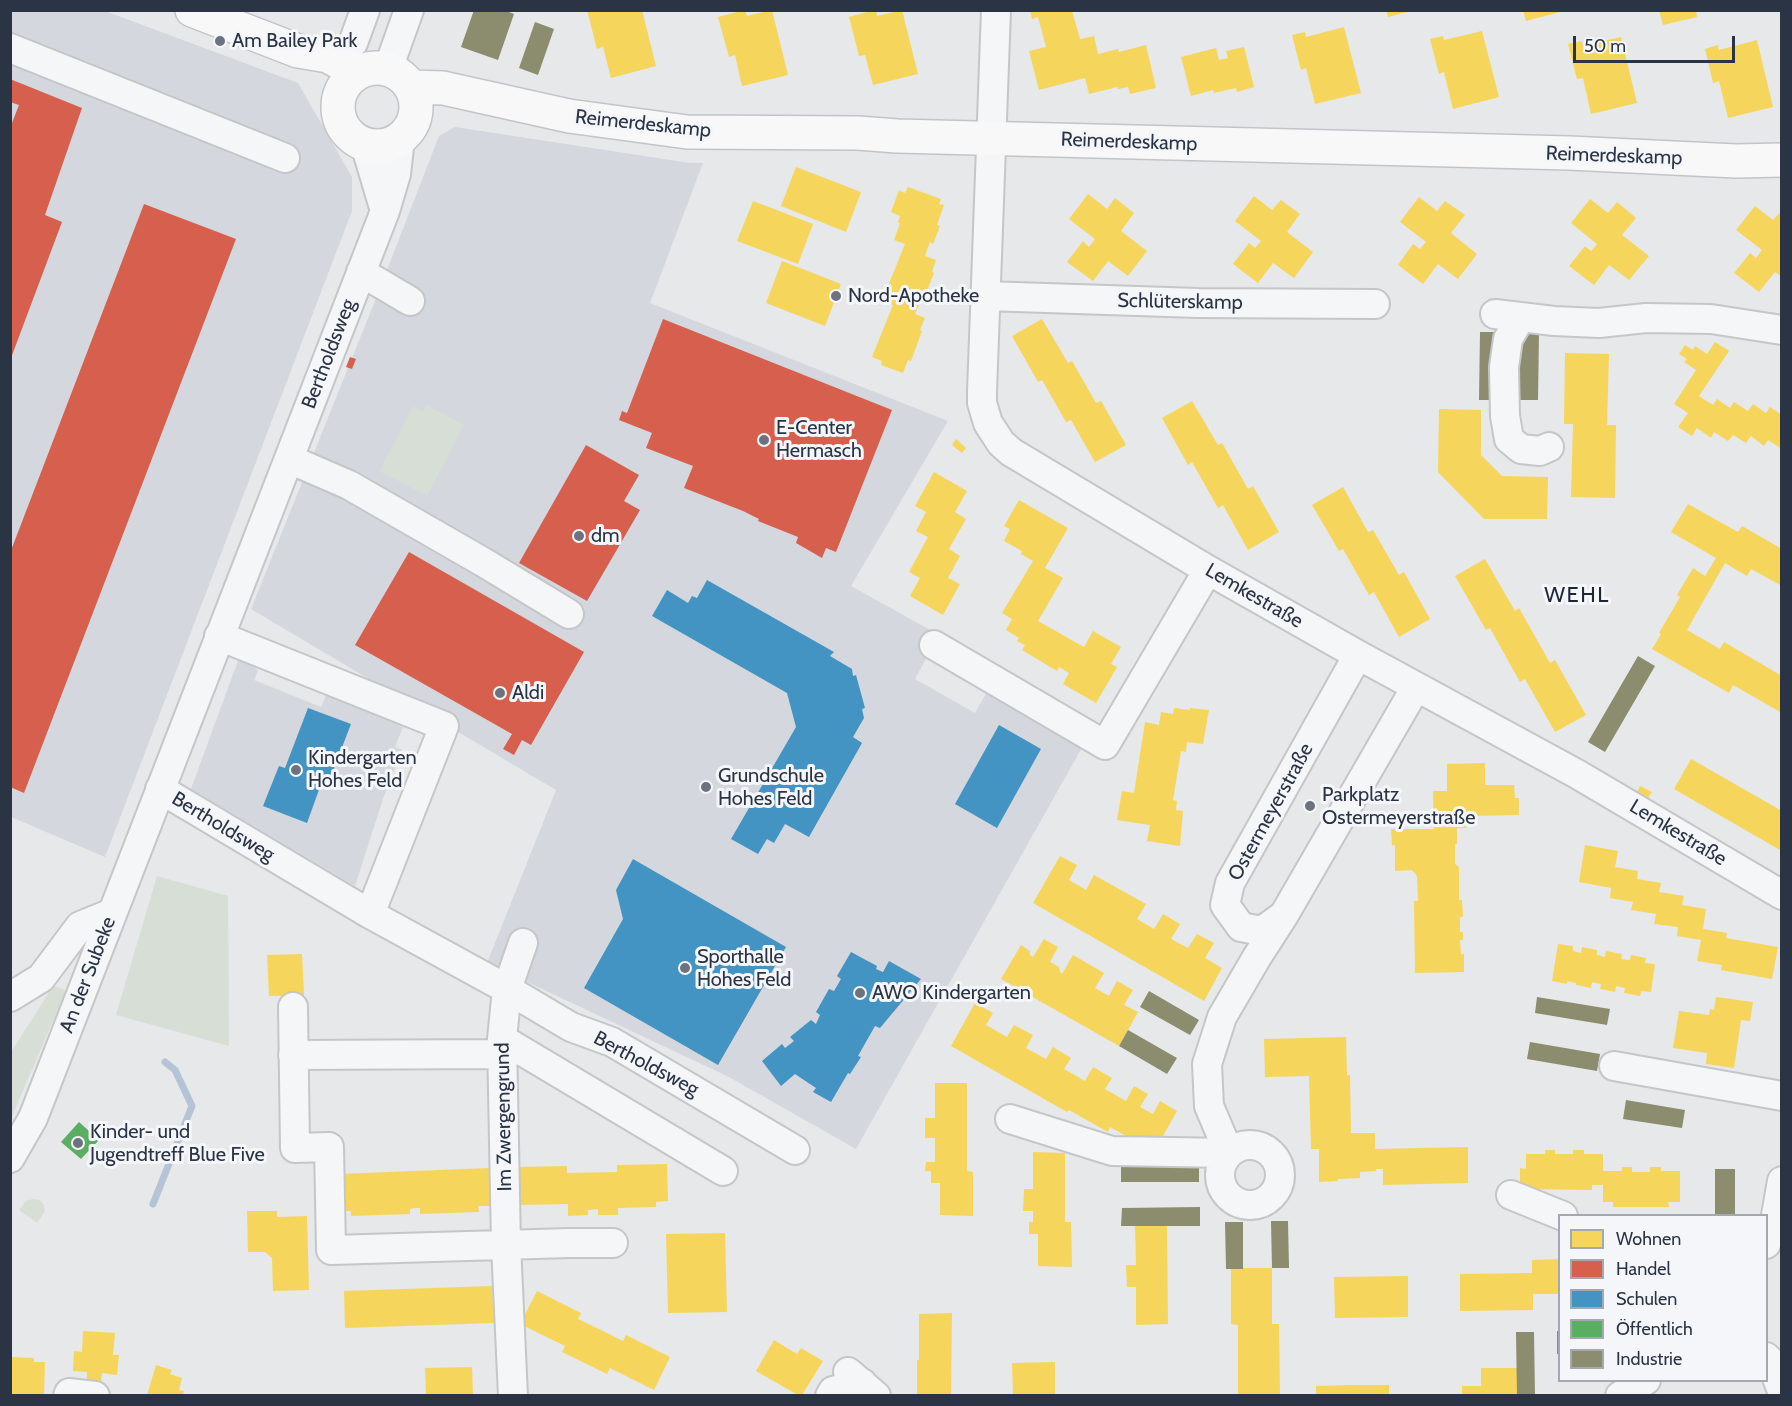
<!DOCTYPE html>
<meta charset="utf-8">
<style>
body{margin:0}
#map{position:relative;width:1792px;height:1406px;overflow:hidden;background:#e6e8ea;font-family:Cabin,sans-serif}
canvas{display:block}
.frame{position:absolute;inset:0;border:12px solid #2b3445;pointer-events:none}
.legend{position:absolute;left:1558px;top:1214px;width:210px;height:168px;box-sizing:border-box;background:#f4f6f9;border:2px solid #a4a8b1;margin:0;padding:8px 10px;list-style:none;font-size:18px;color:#2b3445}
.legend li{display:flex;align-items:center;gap:12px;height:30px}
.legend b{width:30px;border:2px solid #a4a8b1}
.scale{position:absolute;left:1573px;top:36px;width:162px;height:27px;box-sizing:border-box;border:3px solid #2b3445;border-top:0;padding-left:8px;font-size:18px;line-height:21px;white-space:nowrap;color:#2b3445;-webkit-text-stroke:4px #f4f6f9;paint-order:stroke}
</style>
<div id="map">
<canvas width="1792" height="1406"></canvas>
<div class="frame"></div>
<ul class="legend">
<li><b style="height:16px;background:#f6d55c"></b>Wohnen</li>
<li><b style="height:16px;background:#d6604d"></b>Handel</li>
<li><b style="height:16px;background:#4393c3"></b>Schulen</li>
<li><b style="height:16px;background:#5aae61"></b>Öffentlich</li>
<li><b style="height:16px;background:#8c8c6e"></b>Industrie</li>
</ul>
<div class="scale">50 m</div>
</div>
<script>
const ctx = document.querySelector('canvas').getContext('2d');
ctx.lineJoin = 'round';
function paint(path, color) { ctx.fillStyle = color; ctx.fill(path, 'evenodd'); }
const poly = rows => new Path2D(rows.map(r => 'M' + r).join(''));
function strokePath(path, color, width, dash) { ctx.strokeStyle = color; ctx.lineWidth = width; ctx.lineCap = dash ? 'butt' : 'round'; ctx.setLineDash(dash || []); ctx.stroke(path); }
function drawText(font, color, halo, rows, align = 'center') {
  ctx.font = font + ' Cabin,sans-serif'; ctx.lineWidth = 6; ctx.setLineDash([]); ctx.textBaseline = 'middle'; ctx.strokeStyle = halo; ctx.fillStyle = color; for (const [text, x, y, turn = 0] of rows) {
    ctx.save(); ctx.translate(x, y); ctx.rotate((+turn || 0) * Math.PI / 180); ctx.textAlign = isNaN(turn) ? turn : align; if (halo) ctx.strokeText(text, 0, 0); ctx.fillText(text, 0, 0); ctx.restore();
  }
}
paint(poly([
 [11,11,105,11,298,83,352,177,352,211,105,857,11,817],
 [455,127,690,163,703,163,650,303,948,421,851,586,939,635,915,679,975,713,988,690,1084,744,856,1149,729,1077,487,963,556,790,251,609,375,301,439,136],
 [239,658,258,670,254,680,321,707,328,691,403,727,395,747,402,750,383,799,355,886,191,789]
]), '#d4d7dd');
paint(poly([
 [426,405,464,425,427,496,379,471,413,406,423,411],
 [157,876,228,896,229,1046,116,1015],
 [53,986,66,990,11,1119,11,1052],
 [33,1199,40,1200,44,1205,45,1211,37,1223,19,1210,26,1201]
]), '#d6ded6');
paint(poly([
 [587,10,642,10,656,66,611,78,603,47,597,49],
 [745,10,747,16,772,10,788,75,742,86,735,55,729,57,718,17],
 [874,10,876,10,877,16,902,10,918,74,873,85,865,55,859,56,849,17],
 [1030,10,1072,10,1080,39,1094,36,1098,54,1118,49,1119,52,1146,45,1156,88,1130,94,1128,87,1118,89,1117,87,1089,94,1085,78,1039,90,1029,51,1046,47,1038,17,1032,19],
 [1386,10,1410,10,1411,11,1388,17],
 [1523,10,1559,10,1560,12,1526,21],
 [1659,10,1696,10,1697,17,1663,25],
 [1344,27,1361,93,1315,104,1306,68,1301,70,1292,35,1305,32,1306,37],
 [1482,31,1499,97,1453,109,1444,72,1439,74,1430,39,1443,36,1444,40],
 [1621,37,1637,103,1591,114,1583,78,1577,79,1568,44,1582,41,1583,46],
 [1757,40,1773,107,1728,118,1719,81,1713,83,1705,49,1718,45,1719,50],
 [1244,47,1254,87,1237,92,1236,88,1214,93,1213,90,1191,96,1181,57,1216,48,1219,60,1228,58,1226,51],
 [796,167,861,192,846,232,781,206],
 [908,187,941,199,939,204,944,205,937,225,940,226,933,244,930,242,925,256,936,260,932,272,934,273,922,303,920,303,915,314,925,318,920,330,922,331,911,361,908,360,903,373,881,365,882,361,872,357,893,305,882,301,905,244,894,240,900,223,898,222,900,216,891,212,899,190,905,193],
 [1088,194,1107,209,1115,198,1134,213,1121,231,1147,251,1128,276,1108,261,1093,281,1067,262,1083,241,1089,247,1095,239,1069,219],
 [1254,196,1272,210,1281,200,1300,214,1287,232,1313,252,1294,278,1273,263,1258,283,1233,264,1249,243,1255,248,1261,241,1235,221],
 [1419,197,1437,211,1445,201,1465,215,1451,233,1477,254,1458,279,1438,264,1423,284,1398,265,1413,244,1420,249,1426,242,1400,222],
 [1590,199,1608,213,1617,202,1636,218,1622,235,1649,256,1629,280,1609,265,1594,285,1569,266,1585,246,1591,251,1597,244,1571,223],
 [753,201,813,224,798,264,737,241],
 [1755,206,1773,220,1782,210,1782,277,1775,272,1759,292,1734,273,1750,253,1756,258,1762,250,1736,230],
 [782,261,841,284,825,326,766,303],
 [1042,319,1068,363,1072,361,1096,403,1101,401,1126,445,1095,462,1071,420,1066,422,1042,380,1038,382,1012,336],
 [1715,342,1729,351,1699,396,1713,405,1717,399,1730,408,1734,402,1748,411,1753,404,1766,413,1770,407,1782,415,1782,449,1768,440,1764,446,1751,436,1746,443,1733,435,1728,441,1714,432,1711,438,1697,428,1692,436,1678,427,1688,413,1674,404,1696,370,1684,362,1687,359,1679,354,1685,345,1693,350,1695,346,1707,354],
 [1565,353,1609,354,1607,425,1616,425,1615,498,1571,497,1573,424,1564,424],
 [1192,401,1218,445,1222,443,1248,489,1253,486,1279,532,1248,550,1223,505,1218,508,1192,462,1188,465,1162,418],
 [1439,409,1481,410,1481,455,1502,476,1548,477,1547,519,1484,519,1438,472],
 [956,439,966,448,962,453,952,445],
 [934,472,967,491,955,512,966,519,949,549,960,556,948,578,960,584,943,615,910,596,920,578,909,572,928,537,916,531,926,512,915,506],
 [1343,487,1368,532,1373,530,1399,575,1404,572,1430,619,1399,637,1374,592,1369,595,1343,549,1339,551,1312,505],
 [1019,500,1068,528,1045,568,1063,578,1038,621,1084,647,1093,631,1121,647,1111,664,1117,667,1096,703,1063,684,1069,673,1059,667,1057,671,1022,650,1025,645,1017,641,1019,638,1006,630,1012,619,1002,613,1033,561,1021,554,1022,551,1004,541,1010,529,1004,526],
 [1688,504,1738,532,1742,526,1782,549,1782,586,1751,569,1747,576,1725,563,1687,630,1720,649,1724,642,1782,676,1782,713,1733,685,1729,693,1652,649,1661,634,1659,633,1680,597,1677,595,1693,568,1705,576,1716,558,1671,532],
 [1485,559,1515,611,1519,608,1550,663,1555,660,1586,715,1555,732,1525,679,1520,682,1490,628,1486,630,1455,576],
 [1174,708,1190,710,1190,708,1209,710,1203,744,1187,742,1186,752,1181,751,1173,800,1177,801,1176,810,1183,811,1180,846,1147,841,1150,825,1117,820,1122,791,1134,793,1145,722,1159,725,1161,712,1173,714],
 [1691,759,1782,811,1782,847,1780,850,1674,789],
 [1485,763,1485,785,1514,785,1515,798,1519,798,1519,815,1466,816,1466,828,1457,828,1457,844,1455,844,1455,864,1459,867,1459,900,1462,900,1463,917,1460,917,1460,932,1463,932,1463,940,1460,940,1461,954,1464,954,1464,972,1415,973,1414,901,1418,901,1417,876,1412,870,1395,871,1395,845,1392,846,1391,829,1434,829,1433,791,1447,791,1447,764],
 [1640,786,1652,792,1648,798,1637,792],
 [1585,845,1618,851,1615,867,1638,871,1637,879,1661,883,1659,892,1684,896,1682,905,1706,909,1703,929,1727,933,1726,938,1778,947,1772,979,1721,970,1722,965,1697,961,1701,940,1677,936,1678,927,1654,924,1656,914,1631,910,1633,902,1610,898,1611,888,1579,882],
 [1060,856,1077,865,1069,880,1086,890,1094,875,1146,904,1137,919,1154,929,1163,914,1180,924,1171,939,1188,948,1197,934,1214,943,1205,958,1222,968,1204,1001,1033,903],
 [1044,939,1058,947,1050,962,1059,967,1060,972,1062,974,1073,955,1104,973,1095,988,1109,996,1117,981,1133,990,1124,1005,1138,1012,1119,1046,1001,979,1021,945,1030,951,1030,955,1033,957],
 [1558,944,1573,946,1573,951,1581,953,1582,947,1597,950,1597,955,1605,957,1606,951,1622,954,1621,959,1630,960,1631,955,1646,958,1645,963,1655,964,1651,992,1641,991,1640,996,1624,993,1625,988,1616,986,1615,992,1600,989,1601,984,1592,982,1591,988,1576,985,1576,983,1567,981,1567,984,1552,981],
 [302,954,304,995,269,996,267,955],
 [1716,997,1753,1002,1750,1021,1741,1020,1734,1068,1706,1064,1707,1053,1673,1048,1679,1011,1709,1015,1710,1009,1714,1010],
 [975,1003,993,1013,986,1025,1007,1037,1014,1025,1033,1035,1026,1048,1046,1059,1053,1047,1071,1058,1064,1069,1085,1081,1093,1067,1112,1078,1105,1089,1126,1101,1134,1086,1148,1094,1140,1107,1153,1114,1160,1101,1177,1111,1163,1136,1128,1137,1110,1127,1108,1132,1069,1110,1067,1112,951,1046],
 [1346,1037,1347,1075,1350,1075,1351,1133,1375,1133,1375,1149,1468,1147,1468,1183,1383,1185,1383,1169,1376,1169,1376,1171,1360,1172,1360,1178,1338,1179,1338,1181,1319,1182,1319,1149,1311,1149,1309,1076,1265,1077,1264,1039],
 [935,1083,967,1083,967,1171,973,1172,973,1216,940,1215,940,1183,931,1183,931,1171,925,1171,926,1162,935,1162,935,1138,925,1138,925,1118,935,1118],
 [1545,1150,1555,1150,1555,1154,1573,1154,1573,1150,1584,1150,1584,1154,1603,1154,1603,1171,1622,1171,1622,1167,1632,1167,1632,1172,1650,1172,1650,1167,1661,1167,1661,1171,1680,1171,1680,1202,1668,1202,1669,1207,1613,1207,1613,1202,1603,1202,1603,1185,1592,1185,1592,1190,1520,1189,1520,1168,1526,1169,1526,1154,1545,1154],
 [1033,1152,1065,1153,1065,1222,1071,1222,1072,1267,1038,1266,1038,1234,1029,1234,1029,1222,1033,1222,1033,1211,1023,1211,1024,1189,1033,1189],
 [667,1164,668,1201,656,1202,656,1207,618,1208,618,1215,598,1215,598,1209,588,1210,588,1215,568,1216,568,1204,518,1205,517,1167,567,1166,567,1173,617,1172,617,1165],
 [489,1168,490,1206,478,1206,479,1212,420,1214,420,1208,415,1208,410,1209,410,1214,351,1216,351,1211,339,1211,338,1174],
 [247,1211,277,1211,277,1217,307,1216,309,1290,273,1291,272,1258,265,1252,248,1252],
 [1135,1226,1167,1226,1168,1324,1136,1325,1136,1287,1127,1287,1126,1265,1136,1265],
 [725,1233,727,1312,668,1313,666,1234],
 [1560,1259,1560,1294,1533,1294,1533,1310,1460,1311,1460,1274,1532,1273,1532,1260],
 [1231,1268,1272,1268,1272,1324,1279,1324,1280,1394,1238,1395,1238,1325,1231,1324],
 [1408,1276,1408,1317,1335,1318,1334,1277],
 [492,1286,494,1323,345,1328,344,1291],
 [537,1291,581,1313,578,1319,601,1330,623,1341,626,1335,670,1357,654,1390,610,1368,607,1374,562,1352,565,1346,520,1324],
 [952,1313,951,1395,917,1395,917,1360,919,1360,919,1314],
 [83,1331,115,1333,113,1355,119,1355,117,1375,102,1373,101,1381,87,1380,87,1372,73,1371,74,1351,82,1352],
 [774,1340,797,1354,801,1348,823,1361,802,1395,798,1395,756,1371],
 [10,1357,34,1358,34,1362,45,1362,44,1395,10,1395],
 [1055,1362,1055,1395,1013,1395,1012,1363],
 [156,1365,172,1370,170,1374,182,1378,179,1390,184,1391,183,1395,147,1395],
 [472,1367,473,1395,426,1395,425,1368],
 [1481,1368,1517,1368,1517,1395,1462,1395,1462,1386,1481,1386],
 [1352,1385,1389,1385,1389,1395,1316,1395,1316,1386]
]), '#f6d55c');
paint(poly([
 [10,79,82,108,45,215,62,222,11,358,10,128,19,105,10,102],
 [144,204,236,239,24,793,10,787,10,553],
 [663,319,892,410,836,552,826,548,822,558,796,543,798,537,758,521,759,519,743,511,684,488,693,466,646,448,652,433,619,420,622,411,627,413],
 [350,357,356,359,352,369,346,367],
 [586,445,639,475,624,501,640,510,587,601,519,563],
 [409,552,584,652,531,745,522,740,514,755,503,749,512,734,355,645]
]), '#d6604d');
paint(poly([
 [707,580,834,652,830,656,852,669,853,676,856,675,865,708,862,709,864,718,853,737,862,743,809,837,785,824,774,843,767,839,758,854,731,839,796,727,787,693,652,616,667,590,688,603,692,596,697,598],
 [308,708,351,724,326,789,320,787,307,823,263,806,279,766,285,768],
 [999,725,1041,749,997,828,955,804],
 [633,859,786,947,718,1065,584,988,623,919,616,890],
 [851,952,877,966,876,969,883,972,889,961,921,979,880,1028,875,1026,858,1056,861,1057,850,1074,848,1073,831,1102,813,1092,816,1088,795,1074,781,1086,762,1061,782,1044,785,1048,794,1041,790,1037,811,1020,816,1024,820,1015,816,1012,829,989,834,991,841,979,837,976]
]), '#4393c3');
paint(poly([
 [79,1122,99,1140,81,1159,61,1142]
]), '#5aae61');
paint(poly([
 [474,10,504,10,514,14,498,60,461,47],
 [535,22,554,29,538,75,519,68],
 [1480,332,1498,332,1497,400,1479,400],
 [1520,333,1539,333,1538,400,1519,400],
 [1638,656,1655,666,1605,752,1588,742],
 [1149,991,1199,1020,1190,1035,1140,1007],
 [1537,997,1610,1009,1607,1025,1535,1013],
 [1128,1030,1177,1058,1167,1074,1119,1046],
 [1530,1042,1600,1054,1597,1071,1527,1059],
 [1626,1100,1685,1110,1682,1128,1623,1119],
 [1121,1163,1199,1163,1199,1182,1121,1182],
 [1715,1169,1735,1169,1735,1216,1715,1216],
 [1200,1207,1200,1226,1121,1226,1122,1208],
 [1271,1221,1288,1221,1289,1268,1272,1268],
 [1225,1222,1243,1222,1243,1269,1226,1269],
 [1557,1331,1560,1331,1560,1354,1557,1354],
 [1516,1332,1534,1332,1535,1396,1517,1396]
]), '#8c8c6e');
strokePath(poly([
 [153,1204,192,1106,175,1070,165,1062]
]), '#b4c4d5', 7);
const minor = poly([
 [996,10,982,392,982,403,988,423,1001,443,1011,452,1208,570,1358,655,1577,774,1782,895],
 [353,43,365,10],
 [10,48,285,158],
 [388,69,409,10],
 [365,144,385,211],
 [361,272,410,301],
 [985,296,1198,303,1375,304],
 [1495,314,1554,321,1599,323,1646,318,1711,319,1782,330],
 [1521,317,1508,339,1504,367,1505,416,1509,439,1521,449,1540,451,1549,447],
 [289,459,349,485,483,562,569,614],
 [219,636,444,726,370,914],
 [934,645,1105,745,1208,570],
 [160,789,370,914,507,989,571,1027,612,1042,795,1150],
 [1284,915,1262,931,1241,927,1225,905,1230,883,1358,655],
 [10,997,41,978,80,926,112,913],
 [293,1007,295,1148,329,1147,331,1250,570,1243,613,1243],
 [502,1039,723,1171],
 [293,1055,502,1054],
 [1614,1066,1782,1096],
 [1010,1119,1112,1151,1229,1153,1209,1106,1207,1064,1222,1017,1257,957,1284,915,1416,687],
 '1220 1175a30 30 0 1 1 60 0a30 30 0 1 1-60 0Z',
 [10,1158,33,1118,385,211,396,174,400,139],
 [1511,1195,1563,1216],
 [1766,1244,1775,1221,1782,1181],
 [1766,1357,1771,1362,1782,1391],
 [848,1372,876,1396],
 [68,1396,69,1393,95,1396],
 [513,1396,506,1245,502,1039,507,989,523,943],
 [830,1396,833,1391,862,1383],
 [1620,1396,1646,1380]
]);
const major = poly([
 [192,10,298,51,328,56,358,73],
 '338 107a39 39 0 1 1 78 0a39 39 0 1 1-78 0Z',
 [411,87,443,88,569,116,687,132,858,133,897,136,1569,153,1736,161,1782,160]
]);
strokePath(minor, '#c4c6c8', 32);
strokePath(major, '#c2c5c8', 36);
strokePath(minor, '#f5f6f7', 28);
strokePath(major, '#f8f8f8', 33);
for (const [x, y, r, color] of [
 [220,41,6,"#6c737f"],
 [836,296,6,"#6c737f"],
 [764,440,6,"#6c737f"],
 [579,536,6,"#6c737f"],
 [500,693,6,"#6c737f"],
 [296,770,6,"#6c737f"],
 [706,787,6,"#6c737f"],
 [1310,806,6,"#6c737f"],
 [685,968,6,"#6c737f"],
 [860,993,6,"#6c737f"],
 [78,1143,6,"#6c737f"]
]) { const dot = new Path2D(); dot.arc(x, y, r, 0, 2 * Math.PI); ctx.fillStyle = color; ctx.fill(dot); strokePath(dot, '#f4f6f9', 2); }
drawText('20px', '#2b3445', '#f4f6f9', [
 ["Am Bailey Park",232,41],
 ["Nord-Apotheke",848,296],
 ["E-Center",776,428],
 ["Hermasch",776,451],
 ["dm",591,536],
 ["Aldi",512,693],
 ["Kindergarten",308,758],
 ["Hohes Feld",308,781],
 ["Grundschule",718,776],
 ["Hohes Feld",718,799],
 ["Parkplatz",1322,795],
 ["Ostermeyerstraße",1322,818],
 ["Sporthalle",697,957],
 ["Hohes Feld",697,980],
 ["AWO Kindergarten",872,993],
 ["Kinder- und",90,1132],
 ["Jugendtreff Blue Five",90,1155]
], 'left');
drawText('20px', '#2b3445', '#f4f6f9', [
 ["Reimerdeskamp",643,124,6],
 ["Reimerdeskamp",1129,142,2],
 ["Reimerdeskamp",1614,156,2],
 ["Schlüterskamp",1180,302,1],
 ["Bertholdsweg",329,354,-69],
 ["Lemkestraße",1254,596,30],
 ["Ostermeyerstraße",1271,812,-61],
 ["Bertholdsweg",223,827,31],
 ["Lemkestraße",1678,833,31],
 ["An der Subeke",88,975,-69],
 ["Bertholdsweg",646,1064,28],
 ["Im Zwergengrund",504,1117,-91]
]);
ctx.letterSpacing = '1.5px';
drawText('22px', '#1d2536', '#f4f6f9', [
 ["WEHL",1577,596]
]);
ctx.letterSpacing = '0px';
</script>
